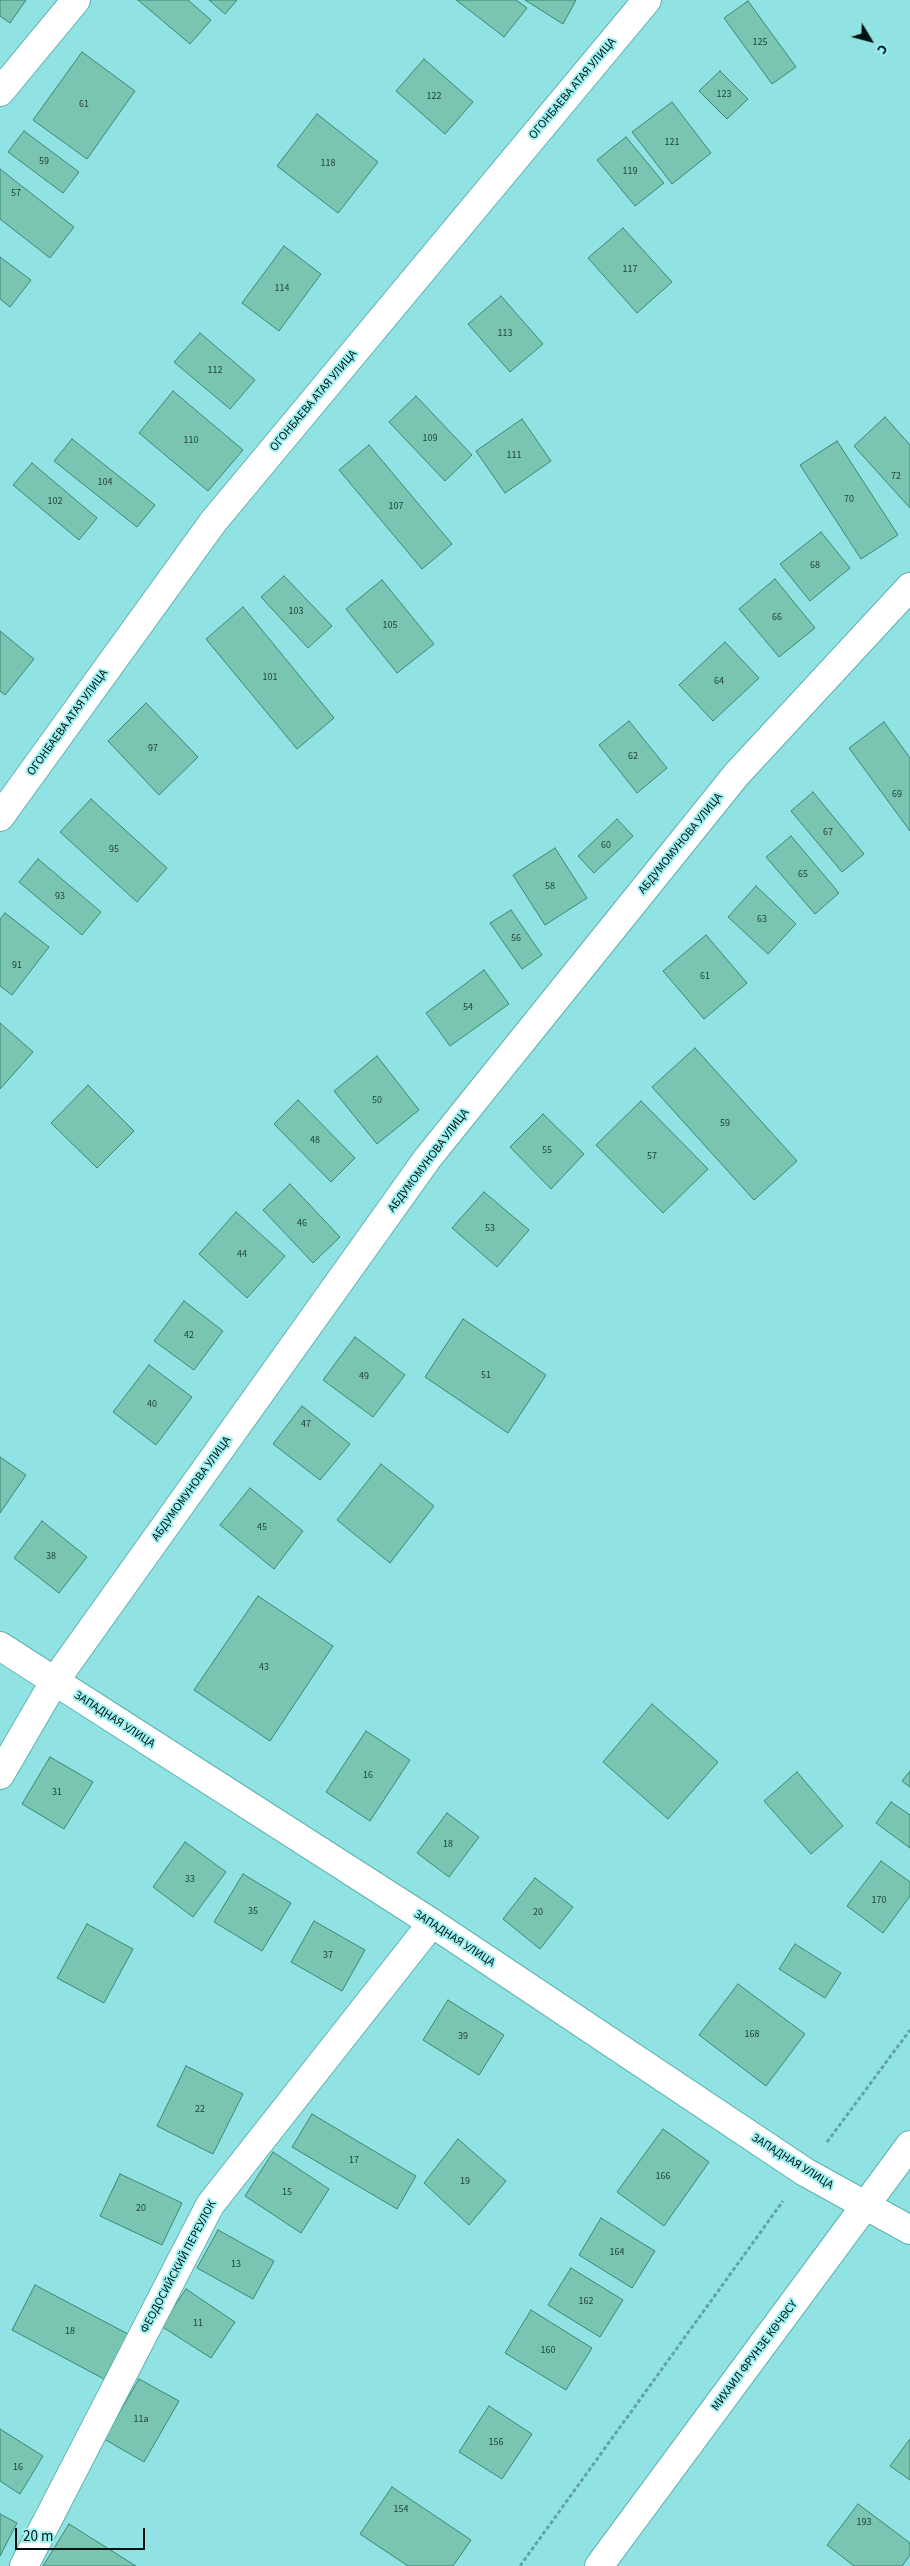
<!DOCTYPE html>
<meta charset="utf-8">
<style>
body{margin:0}
#map{position:relative;width:910px;height:2566px;overflow:hidden;background:#90e3e2;font-family:"Source Sans 3",sans-serif}
canvas{display:block}
.north{position:absolute;left:845px;top:15px;width:50px;height:50px;-webkit-text-stroke:4px #9df1f0;paint-order:stroke;rotate:127deg;font-size:14px;font-weight:700;line-height:20px;text-align:center;color:#011}
.north::after{content:'';display:block;margin:auto;width:18px;height:22px;background:#011;clip-path:polygon(50% 0,100% 100%,50% 72%,0 100%)}
.scale{position:absolute;left:15px;top:2528px;width:130px;height:22px;box-sizing:border-box;border:2px solid #011;border-top:0;padding-left:6px;font-size:15px;line-height:18px;white-space:nowrap;color:#011;-webkit-text-stroke:4px #9df1f0;paint-order:stroke}
</style>
<div id="map">
<canvas width="910" height="2566"></canvas>
<div class="north">С</div>
<div class="scale">20 m</div>
</div>
<script>
const ctx = document.querySelector('canvas').getContext('2d');
ctx.lineJoin = 'round';
function paint(path, color) { ctx.fillStyle = color; ctx.fill(path, 'evenodd'); }
const poly = rows => new Path2D(rows.map(r => 'M' + r).join(''));
function strokePath(path, color, width, dash) { ctx.strokeStyle = color; ctx.lineWidth = width; ctx.lineCap = dash ? 'butt' : 'round'; ctx.setLineDash(dash || []); ctx.stroke(path); }
function drawText(font, color, halo, rows, align = 'center') {
  ctx.font = font + ' "Source Sans 3",sans-serif'; ctx.lineWidth = 4; ctx.setLineDash([]); ctx.textBaseline = 'middle'; ctx.strokeStyle = halo; ctx.fillStyle = color; for (const [text, x, y, turn = 0] of rows) {
    ctx.save(); ctx.translate(x, y); ctx.rotate((+turn || 0) * Math.PI / 180); ctx.textAlign = isNaN(turn) ? turn : align; if (halo) ctx.strokeText(text, 0, 0); ctx.fillText(text, 0, 0); ctx.restore();
  }
}
const building = poly([
 [0,0,26,0,10,23,0,16,0,0],
 [138,0,188,0,211,20,190,44,138,0],
 [209,0,237,0,225,14,209,0],
 [456,0,516,0,527,8,504,37,456,0],
 [525,0,576,0,563,24,525,0],
 [748,1,796,67,772,84,724,18,748,1],
 [82,52,135,91,87,159,33,120,82,52],
 [424,59,473,102,445,134,396,91,424,59],
 [720,71,748,99,727,119,699,91,720,71],
 [672,102,711,153,672,184,632,132,672,102],
 [317,114,378,162,338,213,277,166,317,114],
 [24,131,79,172,63,193,8,152,24,131],
 [626,137,664,183,635,206,597,160,626,137],
 [0,169,74,227,50,258,0,219,0,169],
 [623,228,672,282,637,313,588,258,623,228],
 [284,246,321,274,279,331,242,303,284,246],
 [0,257,31,280,10,307,0,299,0,257],
 [501,296,543,344,510,372,468,324,501,296],
 [200,333,255,380,230,409,174,362,200,333],
 [173,391,243,450,208,491,139,433,173,391],
 [416,396,472,455,445,481,389,422,416,396],
 [885,417,910,445,910,508,854,446,885,417],
 [522,419,551,461,505,493,476,451,522,419],
 [72,439,155,505,137,527,54,461,72,439],
 [837,441,898,535,861,559,800,465,837,441],
 [369,445,452,544,422,569,339,470,369,445],
 [32,463,97,518,79,540,13,485,32,463],
 [821,532,850,568,810,601,780,564,821,532],
 [284,576,332,626,308,648,261,597,284,576],
 [775,579,815,628,779,657,739,609,775,579],
 [382,580,434,644,397,673,346,609,382,580],
 [243,607,334,718,297,749,206,639,243,607],
 [0,631,34,659,5,695,0,691,0,631],
 [725,642,759,678,713,721,679,685,725,642],
 [146,703,198,757,159,795,108,741,146,703],
 [629,721,667,768,637,793,599,745,629,721],
 [884,722,910,758,910,831,849,748,884,722],
 [813,792,864,854,842,872,791,811,813,792],
 [91,799,167,868,137,902,60,832,91,799],
 [617,819,633,836,594,873,578,856,617,819],
 [791,836,839,893,815,914,766,857,791,836],
 [555,848,587,898,545,925,513,875,555,848],
 [38,859,101,912,82,935,19,882,38,859],
 [756,886,796,924,768,954,728,917,756,886],
 [511,910,542,955,522,969,490,923,511,910],
 [5,913,49,947,12,995,0,986,0,919,5,913],
 [706,935,747,983,704,1019,663,971,706,935],
 [484,970,509,1004,450,1046,426,1013,484,970],
 [0,1023,33,1052,0,1089,0,1023],
 [695,1048,797,1161,754,1200,652,1087,695,1048],
 [377,1056,419,1110,377,1144,334,1091,377,1056],
 [88,1085,134,1131,97,1168,51,1123,88,1085],
 [298,1100,355,1158,331,1182,274,1124,298,1100],
 [641,1101,708,1169,663,1213,596,1145,641,1101],
 [543,1114,584,1154,551,1189,510,1147,543,1114],
 [290,1184,340,1237,313,1263,263,1210,290,1184],
 [484,1192,529,1230,497,1267,452,1228,484,1192],
 [236,1212,285,1256,247,1298,199,1254,236,1212],
 [184,1301,223,1331,194,1370,154,1341,184,1301],
 [463,1319,546,1375,508,1433,425,1377,463,1319],
 [355,1337,405,1375,373,1417,323,1380,355,1337],
 [149,1365,192,1397,156,1445,113,1412,149,1365],
 [302,1406,350,1444,320,1480,273,1444,302,1406],
 [0,1457,26,1475,0,1513,0,1457],
 [381,1464,434,1506,390,1563,337,1520,381,1464],
 [250,1488,303,1531,274,1569,220,1525,250,1488],
 [42,1521,87,1557,59,1593,14,1558,42,1521],
 [258,1596,333,1646,270,1741,194,1690,258,1596],
 [652,1704,718,1762,668,1819,603,1762,652,1704],
 [366,1731,410,1760,370,1821,326,1792,366,1731],
 [50,1757,93,1782,64,1829,22,1804,50,1757],
 [910,1771,910,1787,902,1781,910,1771],
 [797,1772,843,1826,811,1854,764,1801,797,1772],
 [891,1802,910,1815,910,1848,876,1823,891,1802],
 [447,1813,479,1837,449,1877,417,1853,447,1813],
 [185,1842,226,1872,193,1917,153,1887,185,1842],
 [881,1861,910,1882,910,1896,883,1933,847,1906,881,1861],
 [243,1874,291,1903,262,1951,214,1922,243,1874],
 [535,1878,573,1907,540,1949,503,1919,535,1878],
 [314,1921,365,1950,342,1991,291,1962,314,1921],
 [87,1924,133,1949,104,2003,57,1978,87,1924],
 [795,1944,841,1973,825,1998,779,1969,795,1944],
 [738,1984,805,2034,766,2086,699,2035,738,1984],
 [448,2000,504,2035,479,2075,423,2040,448,2000],
 [186,2066,243,2094,213,2154,157,2126,186,2066],
 [312,2114,416,2176,397,2209,292,2147,312,2114],
 [663,2129,709,2162,664,2226,617,2192,663,2129],
 [458,2139,506,2181,469,2225,424,2183,458,2139],
 [273,2152,329,2189,301,2233,245,2196,273,2152],
 [120,2174,182,2203,162,2245,100,2216,120,2174],
 [601,2218,655,2251,632,2288,579,2255,601,2218],
 [218,2230,274,2261,253,2299,197,2268,218,2230],
 [571,2268,623,2300,600,2337,548,2305,571,2268],
 [35,2285,128,2334,104,2379,12,2330,35,2285],
 [186,2289,235,2322,211,2358,161,2326,186,2289],
 [531,2310,592,2348,566,2390,505,2353,531,2310],
 [139,2379,179,2401,144,2462,104,2439,139,2379],
 [489,2406,532,2434,502,2479,459,2452,489,2406],
 [0,2429,43,2456,20,2494,0,2481,0,2429],
 [910,2439,910,2480,890,2466,910,2439],
 [392,2487,471,2540,453,2566,408,2566,360,2534,392,2487],
 [858,2504,910,2543,910,2555,902,2566,854,2566,827,2545,858,2504],
 [0,2514,17,2523,0,2556,0,2514],
 [69,2524,136,2566,43,2566,69,2524]
]);
paint(building, '#7ac5b1');
strokePath(building, '#3b8774', 1);
const minor = poly([
 [0,92,76,0],
 [0,817,213,522,647,0],
 [0,1646,432,1923,805,2172,910,2230],
 [0,1775,54,1682,427,1159,736,775,910,587],
 [24,2566,210,2205,432,1923]
]);
const major = poly([
 [599,2566,910,2145]
]);
strokePath(minor, '#5eb1b0', 30);
strokePath(major, '#5eb1b0', 30);
strokePath(poly([
 [827,2142,910,2030],
 [520,2566,783,2201]
]), '#64a3a2', 3, [4, 2.5]);
strokePath(minor, '#fff', 28);
strokePath(major, '#fff', 28);
drawText('10px', '#1e3e39', null, [
 ["125",760,43],
 ["123",724,95],
 ["122",434,97],
 ["61",84,105],
 ["121",672,143],
 ["59",44,162],
 ["118",328,164],
 ["119",630,172],
 ["57",16,194],
 ["117",630,270],
 ["114",282,289],
 ["113",505,334],
 ["112",215,371],
 ["109",430,439],
 ["110",191,441],
 ["111",514,456],
 ["72",896,477],
 ["104",105,483],
 ["70",849,500],
 ["102",55,502],
 ["107",396,507],
 ["68",815,566],
 ["103",296,612],
 ["66",777,618],
 ["105",390,626],
 ["101",270,678],
 ["64",719,682],
 ["97",153,749],
 ["62",633,757],
 ["69",897,795],
 ["67",828,833],
 ["60",606,846],
 ["95",114,850],
 ["65",803,875],
 ["58",550,887],
 ["93",60,897],
 ["63",762,920],
 ["56",516,939],
 ["91",17,966],
 ["61",705,977],
 ["54",468,1008],
 ["50",377,1101],
 ["59",725,1124],
 ["48",315,1141],
 ["55",547,1151],
 ["57",652,1157],
 ["46",302,1224],
 ["53",490,1229],
 ["44",242,1255],
 ["42",189,1336],
 ["51",486,1376],
 ["49",364,1377],
 ["40",152,1405],
 ["47",306,1425],
 ["45",262,1528],
 ["38",51,1557],
 ["43",264,1668],
 ["16",368,1776],
 ["31",57,1793],
 ["18",448,1845],
 ["33",190,1880],
 ["170",879,1901],
 ["35",253,1912],
 ["20",538,1913],
 ["37",328,1956],
 ["168",752,2035],
 ["39",463,2037],
 ["22",200,2110],
 ["17",354,2161],
 ["166",663,2177],
 ["19",465,2182],
 ["15",287,2193],
 ["20",141,2209],
 ["164",617,2253],
 ["13",236,2265],
 ["162",586,2302],
 ["11",198,2324],
 ["18",70,2332],
 ["160",548,2351],
 ["11a",141,2420],
 ["156",496,2443],
 ["16",18,2468],
 ["154",401,2510],
 ["193",864,2523]
]);
drawText('12px', '#011', '#9df1f0', [
 ["ОГОНБАЕВА АТАЯ УЛИЦА",573,89,-50],
 ["ОГОНБАЕВА АТАЯ УЛИЦА",314,401,-50],
 ["ОГОНБАЕВА АТАЯ УЛИЦА",68,723,-54],
 ["АБДУМОМУНОВА УЛИЦА",681,844,-51],
 ["АБДУМОМУНОВА УЛИЦА",429,1161,-53],
 ["АБДУМОМУНОВА УЛИЦА",192,1489,-54],
 ["ЗАПАДНАЯ УЛИЦА",114,1720,33],
 ["ЗАПАДНАЯ УЛИЦА",454,1939,33],
 ["ЗАПАДНАЯ УЛИЦА",792,2162,32],
 ["ФЕОДОСИЙСКИЙ ПЕРЕУЛОК",179,2267,-62],
 ["МИХАИЛ ФРУНЗЕ КӨЧӨСҮ",755,2356,-53]
]);
</script>
